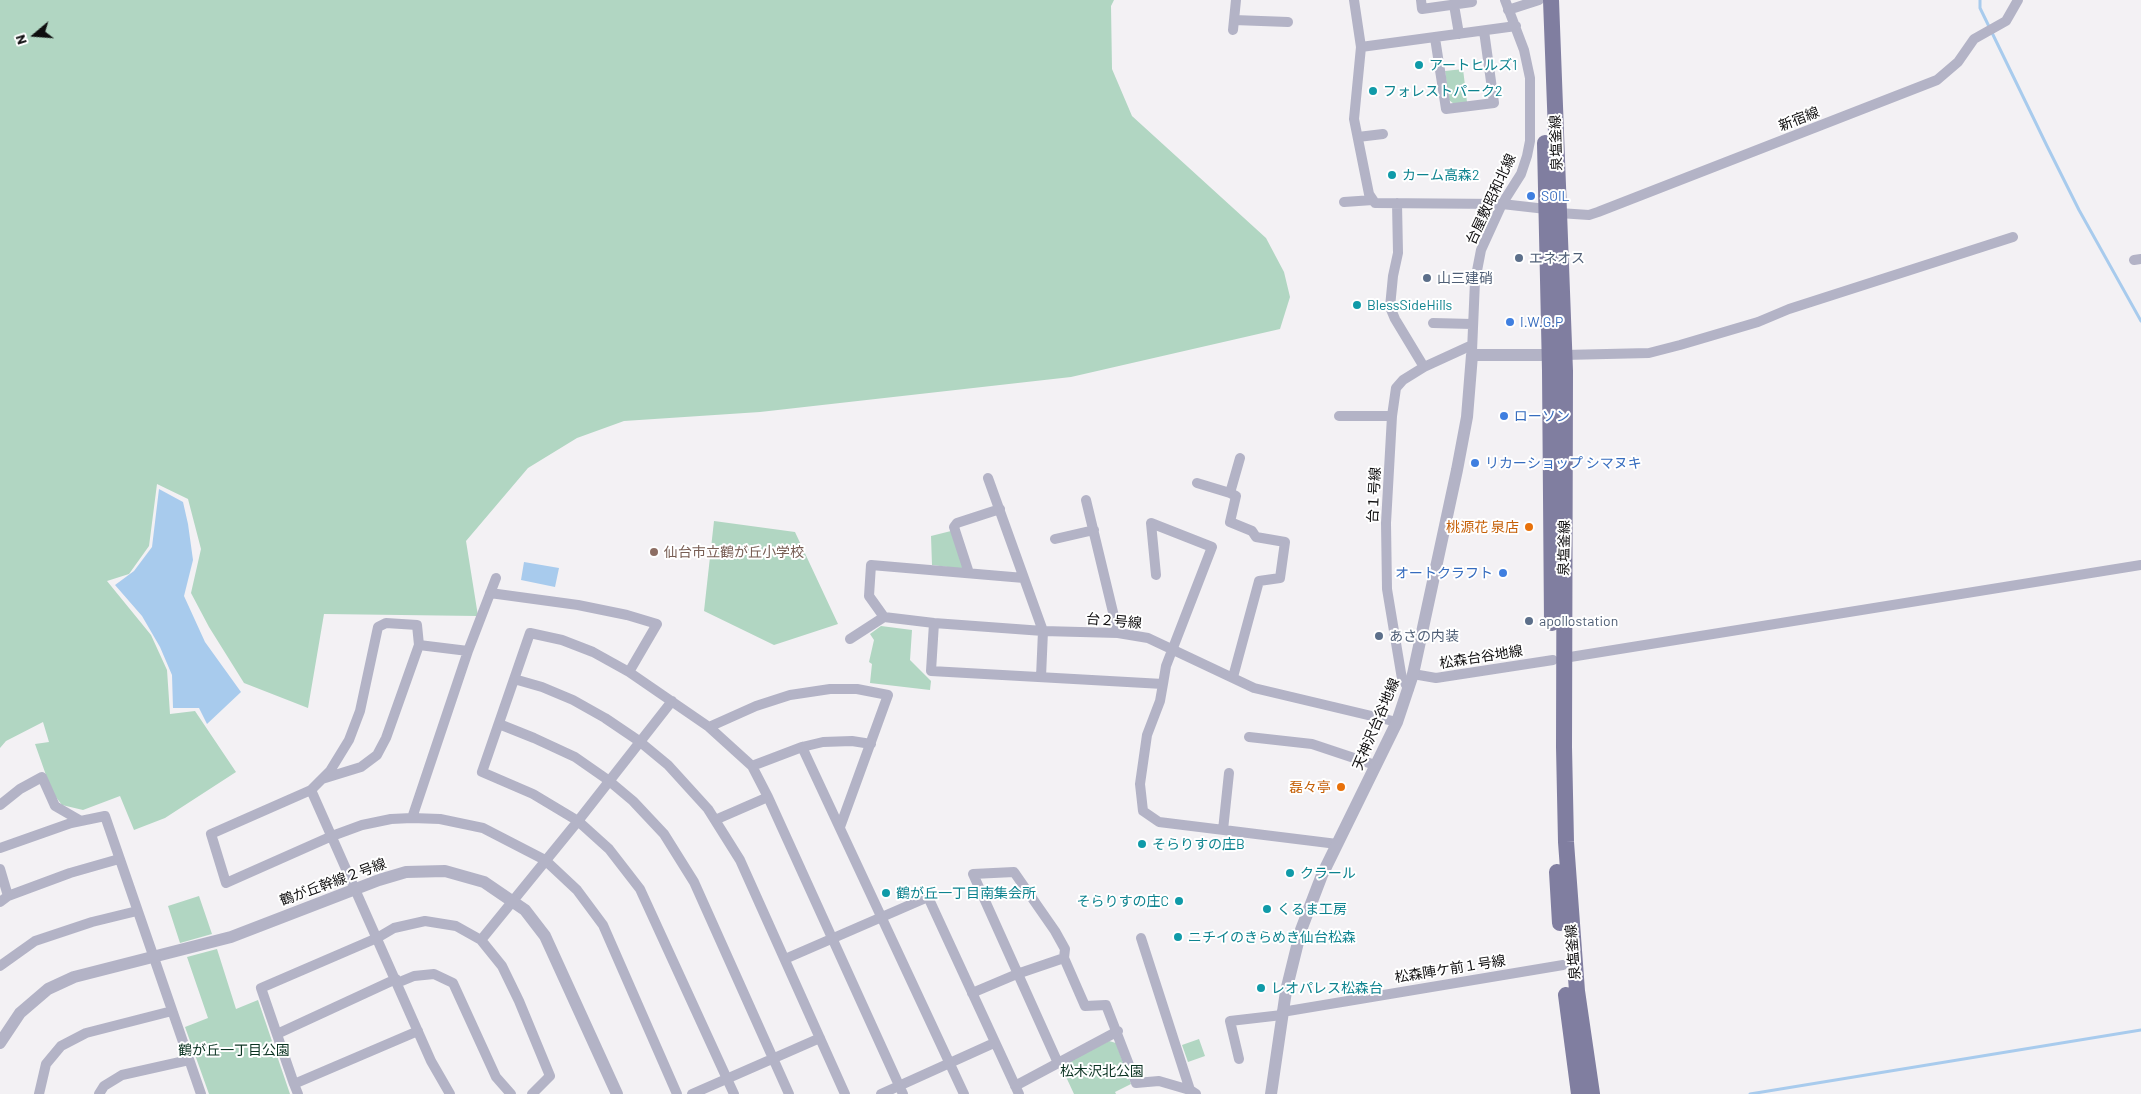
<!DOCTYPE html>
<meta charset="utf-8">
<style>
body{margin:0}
#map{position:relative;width:2141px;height:1094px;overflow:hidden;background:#f3f1f4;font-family:Barlow,sans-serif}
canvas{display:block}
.north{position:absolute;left:10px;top:10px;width:50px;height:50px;-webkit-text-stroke:4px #fff;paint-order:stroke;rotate:252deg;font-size:14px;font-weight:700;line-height:20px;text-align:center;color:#0f0e0f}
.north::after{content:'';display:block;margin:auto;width:18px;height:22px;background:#0f0e0f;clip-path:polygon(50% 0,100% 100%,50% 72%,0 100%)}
</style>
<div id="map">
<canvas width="2141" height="1094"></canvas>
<div class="north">N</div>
</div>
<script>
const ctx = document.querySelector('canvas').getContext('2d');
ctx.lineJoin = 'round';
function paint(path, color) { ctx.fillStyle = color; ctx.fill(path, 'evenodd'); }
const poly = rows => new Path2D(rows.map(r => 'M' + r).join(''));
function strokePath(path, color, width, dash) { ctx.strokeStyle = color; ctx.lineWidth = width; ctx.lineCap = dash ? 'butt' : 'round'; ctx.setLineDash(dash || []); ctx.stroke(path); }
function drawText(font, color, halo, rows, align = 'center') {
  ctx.font = font + ' Barlow,"Noto Sans JP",sans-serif'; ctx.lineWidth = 4; ctx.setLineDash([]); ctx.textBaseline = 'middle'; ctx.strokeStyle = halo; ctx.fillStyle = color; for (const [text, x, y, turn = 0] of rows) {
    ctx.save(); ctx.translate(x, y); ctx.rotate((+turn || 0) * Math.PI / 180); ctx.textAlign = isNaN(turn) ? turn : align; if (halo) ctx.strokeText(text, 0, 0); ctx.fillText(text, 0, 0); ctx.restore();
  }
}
paint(poly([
 [0,0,1114,0,1111,6,1112,69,1132,116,1266,238,1284,272,1290,297,1280,329,1071,377,760,412,624,421,577,438,528,468,466,541,478,616,324,614,308,708,244,683,209,627,191,593,201,549,188,499,157,484,149,546,129,574,107,581,151,635,167,670,170,714,195,711,236,772,165,818,134,830,120,796,83,810,62,805,52,792,35,744,49,742,43,722,6,741,0,748],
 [1463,69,1467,102,1454,104,1449,100,1445,71],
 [714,521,795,532,838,624,774,645,704,611],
 [951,531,964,569,932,565,931,536],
 [881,626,912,630,910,660,931,681,930,690,870,683,872,664,869,662,874,640,870,634],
 [199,896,212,934,180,943,168,906],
 [217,949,236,1009,258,1000,290,1094,209,1094,185,1027,208,1018,187,957],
 [1199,1039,1205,1056,1188,1062,1182,1045],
 [1109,1041,1116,1043,1131,1084,1115,1092,1116,1094,1074,1094,1061,1066]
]), '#b1d6c2');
paint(poly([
 [159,489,183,502,188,524,193,560,184,596,205,642,241,692,207,724,199,708,173,708,172,675,160,647,142,616,115,585,134,571,152,547],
 [524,562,559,568,555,587,521,580]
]), '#a8cbed');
strokePath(poly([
 [1980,0,1980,8,2047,146,2079,210,2141,321],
 [1750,1094,2141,1030]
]), '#a8cbed', 3);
strokePath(poly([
 [1354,0,1361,47,1354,119,1369,194,1375,203,1502,204,1546,209],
 [1421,0,1422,9,1472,2,1471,0],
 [1454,5,1459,34],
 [1508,10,1539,0],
 [1234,20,1288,22],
 [1233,30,1236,0],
 [1435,38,1446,109,1494,103,1484,31],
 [1361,47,1516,26],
 [1358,137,1383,134],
 [1344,202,1373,200],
 [1397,203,1398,253,1393,276,1390,307,1395,319,1424,367],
 [1559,213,1589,215,1598,212,1937,80,1958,62,1974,39,2006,21,2018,0],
 [2134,260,2141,259],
 [1433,323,1472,324],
 [1472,351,1475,281,1481,250,1502,204,1521,174,1527,156,1530,141,1530,78,1524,50,1505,0],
 [1564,355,1649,353,1680,345,1758,322,1789,309,2013,237],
 [1339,416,1392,416],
 [988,478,1043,631,1041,677],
 [1197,483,1230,493],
 [1086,500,1118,633],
 [1055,539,1094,530],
 [969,573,954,527,957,523,1000,509],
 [490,593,578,605,627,615,657,624,629,672],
 [884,617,869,596,871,565,1024,578],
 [934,623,931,671,1163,684,1166,666,1212,547,1151,523,1156,575],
 [850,639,884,617,934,623,1043,631,1118,633,1148,638,1254,688,1397,722],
 [419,645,468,651,496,578],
 [1564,658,2141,565],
 [1413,674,1436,678,1553,660],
 [1233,677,1259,581,1280,578,1285,542,1256,537,1252,531,1230,522,1236,496,1230,493,1240,458],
 [514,679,542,687,573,700,605,718,639,741,668,765,708,809,740,860,845,1094],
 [1163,684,1160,701,1147,735,1140,784,1143,811,1159,822,1337,844],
 [1409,689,1402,679,1387,589,1386,523,1392,416,1396,388,1403,380,1424,367,1472,345],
 [499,724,534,738,575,757,608,780,633,801,664,834,694,882,789,1094],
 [709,727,756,706,790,695,830,689,857,689,888,695,840,827],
 [1249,737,1312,744,1375,765],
 [802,747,823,742,852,741,871,744],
 [752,766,802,747,964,1094],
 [322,779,361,767,377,755,386,738,419,645,417,625,386,623,378,627,360,711,349,740,330,771,311,790,211,834,226,883,332,836,362,825,391,819,412,818,468,651],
 [311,790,431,1061,450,1094],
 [0,805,20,789,42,777,55,806,81,821],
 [412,818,440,819,483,828,545,860,577,890,603,925,677,1094],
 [715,820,768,797],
 [1223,830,1229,773],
 [0,848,71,823,105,816,201,1094],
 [0,869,8,896],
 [0,902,8,896,70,873,119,859],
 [1141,938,1190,1090,1196,1094],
 [481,940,578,821,672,701],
 [785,959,928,897,1019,1094],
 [0,966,35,941,92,922,137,911],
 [397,983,414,976,434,974,453,983,496,1077,511,1094],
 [972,993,1017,974,1064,958],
 [1282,1012,1563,965],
 [418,1031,294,1084,261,988,377,938,394,928,425,921,456,926,481,940,502,966,519,1001,550,1076,532,1094],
 [277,1034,396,979],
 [1239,1059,1230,1021,1282,1015],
 [1058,1063,973,874,1014,872,1055,931,1065,949,1064,958,1085,1006,1106,1005,1136,1083,1159,1081,1190,1090],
 [294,1084,298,1094],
 [1015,1086,1118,1031],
 [39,1094,46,1064,61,1046,86,1033,172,1011],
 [99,1094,104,1086,122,1075,189,1060],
 [692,1094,820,1038],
 [734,1094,640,889,609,849,578,821,533,794,482,772,530,633,562,640,593,652,629,672,709,727,752,766,768,797,903,1094],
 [881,1094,994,1043]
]), '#b3b3c6', 10);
strokePath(poly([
 [0,1043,20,1013,48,989,74,977,231,937,379,880,406,872,445,871,484,882,525,910,545,936,617,1094],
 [1271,1094,1286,991,1301,930,1322,875,1397,722,1413,674,1457,470,1467,417,1472,355,1557,355]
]), '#b3b3c6', 12);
strokePath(poly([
 [1551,0,1565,371,1564,747,1566,842,1577,991,1592,1094],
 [1545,143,1550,371,1552,623],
 [1557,872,1560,923],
 [1566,995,1579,1094]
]), '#807ea0', 16);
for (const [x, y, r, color] of [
 [1419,65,5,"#0f9aa8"],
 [1373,91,5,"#0f9aa8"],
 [1392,175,5,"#0f9aa8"],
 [1531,196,5,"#3f7fe0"],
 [1519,258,5,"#5c6f8a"],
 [1427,278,5,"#5c6f8a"],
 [1357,305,5,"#0f9aa8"],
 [1510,322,5,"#3f7fe0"],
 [1504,416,5,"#3f7fe0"],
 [1475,463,5,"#3f7fe0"],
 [1529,527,5,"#e8710a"],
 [654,552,5,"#8d6e63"],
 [1503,573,5,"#3f7fe0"],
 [1529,621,5,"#5c6f8a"],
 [1379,636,5,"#5c6f8a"],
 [1341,787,5,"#e8710a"],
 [1142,844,5,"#0f9aa8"],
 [1290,873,5,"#0f9aa8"],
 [886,893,5,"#0f9aa8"],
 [1179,901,5,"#0f9aa8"],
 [1267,909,5,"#0f9aa8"],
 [1178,937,5,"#0f9aa8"],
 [1261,988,5,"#0f9aa8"]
]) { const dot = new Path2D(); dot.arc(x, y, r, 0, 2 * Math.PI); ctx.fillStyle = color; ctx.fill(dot); strokePath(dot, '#fff', 2); }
drawText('14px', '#0d838f', '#fff', [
 ["アートヒルズ1",1429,65],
 ["フォレストパーク2",1383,91],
 ["カーム高森2",1402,175],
 ["BlessSideHills",1367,305],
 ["そらりすの庄B",1152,844],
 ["クラール",1300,873],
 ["鶴が丘一丁目南集会所",896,893],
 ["そらりすの庄C",1169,901,"right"],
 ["くるま工房",1277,909],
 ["ニチイのきらめき仙台松森",1188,937],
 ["レオパレス松森台",1271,988]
], 'left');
drawText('14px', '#0f0e0f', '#fff', [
 ["新宿線",1799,119,-21],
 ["泉塩釜線",1556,143,-92],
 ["台屋敷昭和北線",1491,199,-65],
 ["台１号線",1374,495,-87],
 ["泉塩釜線",1564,548,-89],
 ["台２号線",1114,621,5],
 ["松森台谷地線",1481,657,-9],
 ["天神沢台谷地線",1376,724,-67],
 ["鶴が丘幹線２号線",333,882,-20],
 ["泉塩釜線",1573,952,-95],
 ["松森陣ケ前１号線",1450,969,-9]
]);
drawText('14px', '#366cbe', '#fff', [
 ["SOIL",1541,196],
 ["I.W.G.P",1520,322],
 ["ローソン",1514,416],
 ["リカーショップ シマヌキ",1485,463],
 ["オートクラフト",1493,573,"right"]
], 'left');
drawText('14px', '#4e5e75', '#fff', [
 ["エネオス",1529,258],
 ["山三建硝",1437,278],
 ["apollostation",1539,621],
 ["あさの内装",1389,636]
], 'left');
drawText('14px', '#c56008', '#fff', [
 ["桃源花 泉店",1519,527],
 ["磊々亭",1331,787]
], 'right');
drawText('14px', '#785e54', '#fff', [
 ["仙台市立鶴が丘小学校",664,552]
], 'left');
drawText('14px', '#0b3322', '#fff', [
 ["鶴が丘一丁目公園",234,1050],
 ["松木沢北公園",1102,1071]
]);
</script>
